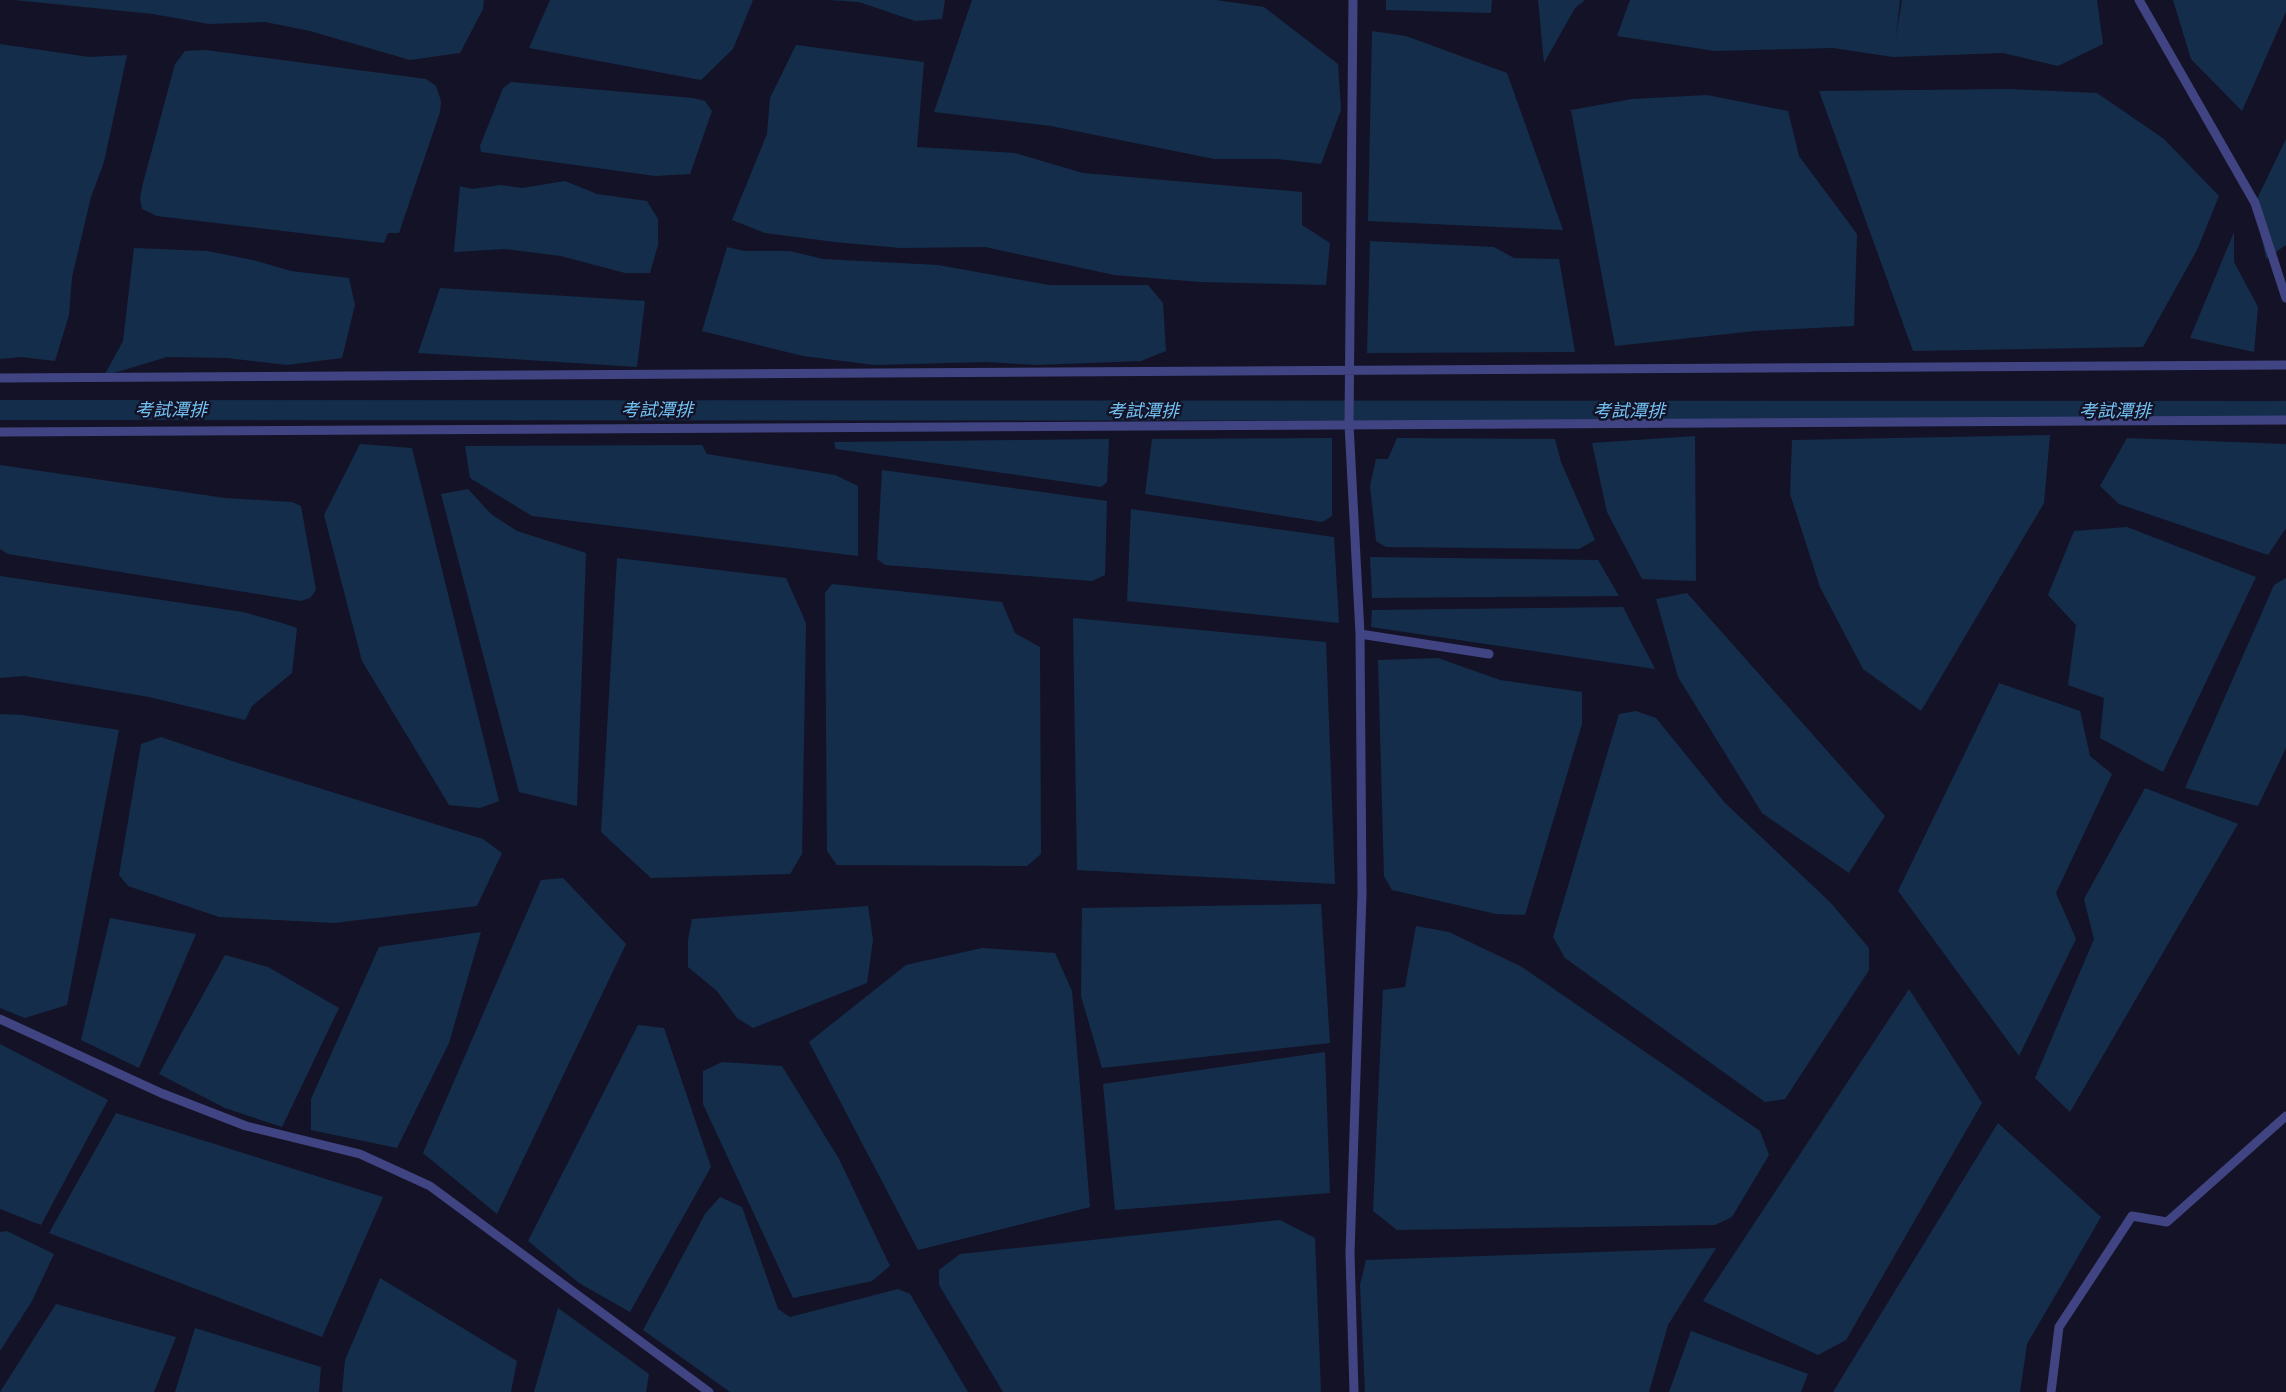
<!DOCTYPE html>
<meta charset="utf-8">
<style>
body{margin:0}
canvas{display:block;background:#141227}
</style>
<canvas width="2286" height="1392"></canvas>
<script>
const ctx = document.querySelector('canvas').getContext('2d');
ctx.lineJoin = 'round';
function paint(path, color) { ctx.fillStyle = color; ctx.fill(path, 'evenodd'); }
const poly = rows => new Path2D(rows.map(r => 'M' + r).join(''));
function strokePath(path, color, width, dash) { ctx.strokeStyle = color; ctx.lineWidth = width; ctx.lineCap = dash ? 'butt' : 'round'; ctx.setLineDash(dash || []); ctx.stroke(path); }
function drawText(font, color, halo, rows, align = 'center') {
  ctx.font = font + ' "Public Sans","Noto Sans TC",sans-serif'; ctx.lineWidth = 5; ctx.setLineDash([]); ctx.textBaseline = 'middle'; ctx.strokeStyle = halo; ctx.fillStyle = color; for (const [text, x, y, turn = 0] of rows) {
    ctx.save(); ctx.translate(x, y); ctx.rotate((+turn || 0) * Math.PI / 180); ctx.textAlign = isNaN(turn) ? turn : align; if (halo) ctx.strokeText(text, 0, 0); ctx.fillText(text, 0, 0); ctx.restore();
  }
}
paint(poly([
 [14,0,484,0,483,9,460,53,410,60,310,31,265,22,209,24,153,14],
 [550,0,753,0,733,49,701,80,529,48],
 [829,0,945,0,942,19,915,21,859,2],
 [972,0,1216,0,1264,7,1338,64,1341,110,1321,164,1278,159,1214,159,1051,126,934,112],
 [1386,0,1492,0,1491,13,1386,10],
 [1538,0,1585,0,1575,8,1544,63],
 [1630,0,1900,0,1896,37,1902,0,2097,0,2103,44,2058,66,2003,53,1893,57,1833,48,1715,51,1617,36],
 [2173,0,2286,0,2286,12,2242,111,2191,59],
 [1372,31,1406,36,1507,73,1563,230,1368,221],
 [0,44,89,57,127,55,104,162,91,197,72,277,69,315,55,361,21,357,0,359],
 [796,45,924,62,917,147,1015,153,1083,173,1302,192,1302,225,1330,243,1326,285,1200,282,1114,275,985,247,900,248,835,242,765,233,732,220,767,134,770,98],
 [206,50,426,79,436,86,441,101,440,112,399,233,388,233,384,243,157,216,142,209,140,199,142,187,175,64,185,51],
 [511,82,693,98,705,101,712,111,690,174,655,176,481,152,480,146,503,88],
 [2010,89,2097,93,2164,139,2219,196,2197,250,2143,347,1913,351,1819,91],
 [1707,95,1788,111,1799,156,1857,234,1854,326,1755,331,1615,346,1571,110,1632,99],
 [2286,139,2286,245,2266,259,2255,203],
 [565,181,597,194,647,201,658,219,658,245,650,273,625,273,561,256,505,249,454,252,460,186,472,189,501,185,522,188],
 [2234,232,2234,262,2258,307,2254,352,2190,338],
 [1370,241,1494,247,1514,258,1559,259,1575,352,1367,353],
 [727,247,744,251,790,251,823,259,938,265,1049,285,1148,285,1163,303,1166,351,1141,361,1037,365,986,362,874,365,803,356,702,331],
 [134,248,207,251,253,260,291,271,349,278,355,305,342,358,287,365,227,358,167,357,104,376,123,341],
 [440,288,645,301,637,367,418,353],
 [2050,435,2044,503,1921,711,1863,669,1820,587,1790,494,1792,440],
 [1695,436,1696,581,1642,579,1607,512,1592,443],
 [1332,438,1332,516,1322,522,1145,494,1152,439],
 [1397,438,1555,439,1561,462,1595,540,1579,549,1386,547,1376,541,1370,486,1376,459,1388,459],
 [2127,438,2286,444,2286,528,2268,555,2119,504,2100,486],
 [1109,439,1107,482,1101,487,836,449,834,442],
 [360,444,412,448,499,801,480,808,449,805,362,661,324,515],
 [702,445,707,454,835,475,858,486,858,556,532,516,470,478,465,446],
 [0,465,225,498,292,502,301,506,316,590,310,598,301,601,8,554,0,549],
 [882,470,1107,501,1105,575,1092,581,885,565,877,559],
 [468,489,491,514,517,531,586,553,577,806,519,792,441,494],
 [1131,509,1334,537,1339,623,1127,601],
 [2127,527,2256,577,2163,772,2100,738,2104,698,2068,685,2076,625,2048,595,2074,531],
 [1370,557,1598,560,1619,596,1372,598],
 [617,558,786,578,806,623,802,854,790,874,651,878,601,832],
 [0,576,243,612,282,623,297,628,292,673,252,706,245,720,149,697,24,676,0,678],
 [2286,578,2286,748,2258,806,2185,788,2274,585],
 [832,584,1002,602,1015,633,1040,647,1041,854,1027,866,837,865,827,851,825,593],
 [1687,593,1885,816,1849,873,1762,813,1678,677,1656,599],
 [1623,607,1655,669,1371,627,1372,610],
 [1073,618,1326,642,1335,884,1077,870],
 [1438,658,1500,680,1582,692,1582,724,1525,915,1496,914,1392,890,1384,876,1378,660],
 [1999,683,2080,711,2090,756,2112,774,2056,893,2076,939,2019,1056,1898,891],
 [1636,711,1656,718,1725,803,1830,902,1869,948,1869,970,1785,1099,1765,1102,1565,958,1553,937,1619,714],
 [0,714,22,715,119,730,67,1005,25,1018,0,1008],
 [161,737,232,761,483,839,502,853,477,906,334,923,219,917,128,886,119,875,141,744],
 [2145,788,2238,824,2070,1112,2035,1078,2094,939,2084,899],
 [563,878,626,944,497,1214,423,1153,541,880],
 [1321,904,1330,1043,1102,1068,1081,996,1082,908],
 [868,906,873,940,867,983,753,1028,737,1018,717,991,688,967,688,940,692,919],
 [110,918,196,934,139,1068,81,1040],
 [1416,926,1449,932,1522,967,1760,1131,1769,1155,1732,1217,1715,1225,1397,1230,1373,1211,1383,990,1405,987],
 [481,932,449,1043,397,1148,311,1130,311,1099,379,947],
 [982,948,1055,953,1072,991,1090,1207,918,1250,809,1042,906,965],
 [225,955,268,967,339,1008,282,1127,225,1108,159,1074],
 [1909,989,1982,1103,1846,1340,1818,1355,1703,1301],
 [638,1025,664,1028,711,1167,630,1312,579,1283,528,1241],
 [0,1044,108,1100,41,1225,0,1209],
 [1325,1052,1330,1193,1115,1210,1103,1084],
 [722,1062,782,1066,839,1159,890,1266,872,1281,793,1298,703,1104,703,1071],
 [116,1113,383,1197,322,1337,49,1233],
 [1998,1123,2101,1217,2027,1344,2020,1392,1833,1392],
 [720,1197,742,1207,778,1309,790,1317,898,1289,910,1294,968,1392,730,1392,643,1330,705,1214],
 [1280,1220,1315,1238,1321,1392,1003,1392,939,1285,939,1270,960,1254],
 [7,1231,54,1254,32,1301,0,1351,0,1232],
 [1716,1248,1668,1325,1649,1392,1365,1392,1360,1285,1366,1260],
 [380,1278,517,1361,511,1392,342,1392,345,1360],
 [56,1304,176,1337,154,1392,0,1392],
 [558,1308,649,1374,646,1392,534,1392],
 [195,1328,321,1367,319,1392,175,1392],
 [1691,1331,1808,1374,1801,1392,1669,1392]
]), '#132d4a');
strokePath(poly([
 [0,410,2286,411]
]), '#132d4a', 20);
strokePath(poly([
 [1353,0,1349,424,1360,634,1362,894,1350,1253,1354,1392],
 [2139,0,2255,203,2286,298],
 [0,378,2286,365],
 [0,432,2286,420],
 [1360,634,1489,654],
 [0,1019,161,1093,246,1126,360,1154,430,1186,709,1392],
 [2051,1392,2059,1327,2132,1216,2167,1222,2286,1116]
]), '#414482', 9);
drawText('italic 18px', '#71c3f4', '#141227', [
 ["考試潭排",171,410],
 ["考試潭排",657,410],
 ["考試潭排",1143,411],
 ["考試潭排",1629,411],
 ["考試潭排",2115,411]
]);
</script>
